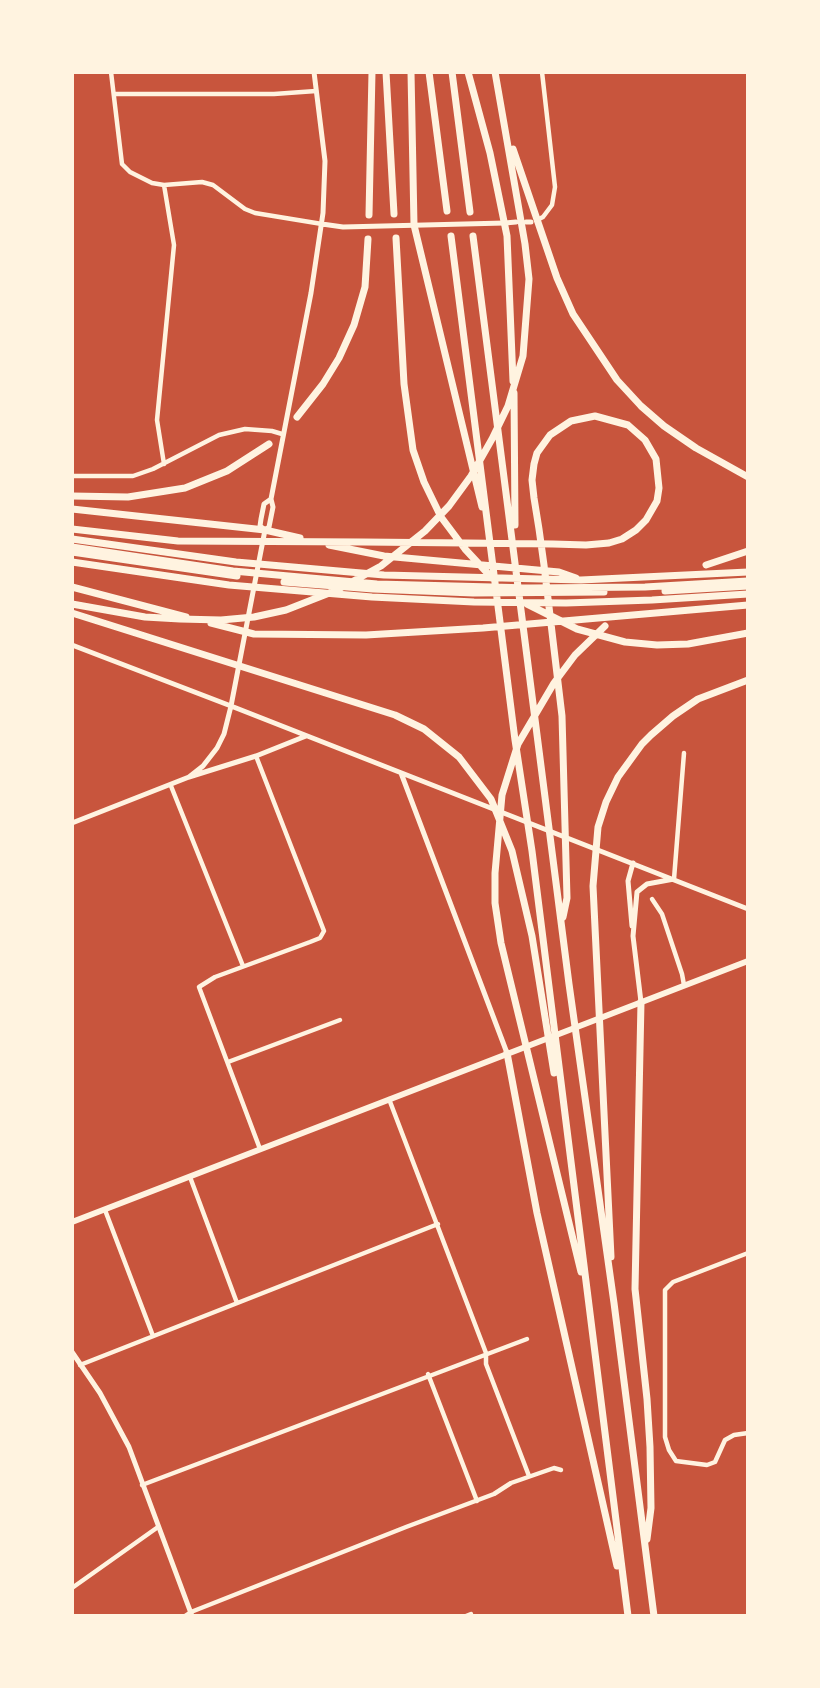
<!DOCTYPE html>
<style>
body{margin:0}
#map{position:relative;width:820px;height:1688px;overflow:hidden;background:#c8553d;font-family:"Times New Roman",serif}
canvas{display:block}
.frame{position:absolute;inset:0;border:74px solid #fff3e0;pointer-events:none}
</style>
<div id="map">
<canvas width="820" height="1688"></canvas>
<div class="frame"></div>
</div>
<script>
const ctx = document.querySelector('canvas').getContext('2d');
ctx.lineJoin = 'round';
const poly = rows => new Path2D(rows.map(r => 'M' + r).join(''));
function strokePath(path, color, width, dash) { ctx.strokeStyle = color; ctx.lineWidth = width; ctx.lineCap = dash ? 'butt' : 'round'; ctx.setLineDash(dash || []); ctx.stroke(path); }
strokePath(poly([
 [111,72,122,164,130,172,152,183,164,185,202,182,213,185,245,209,255,213,322,224],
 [114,94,274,94,316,91],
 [164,185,174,245,157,420,164,464],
 [539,219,543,217,552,205,555,187,542,72],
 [72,476,133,476,153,469,219,435,245,429,272,431,282,434],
 [256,756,324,931,320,938,310,942,215,977,199,987,260,1149],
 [171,786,243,966],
 [674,879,684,753],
 [652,899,662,914,682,974,684,985],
 [228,1062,340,1020],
 [389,1099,486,1353,486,1364,529,1476],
 [190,1177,237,1303],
 [105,1210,153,1336],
 [748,1253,673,1282,665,1290,665,1437,669,1450,676,1461,707,1465,715,1462,725,1440,734,1435,748,1433],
 [80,1365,438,1224],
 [428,1374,477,1501],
 [142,1485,527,1339],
 [72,1588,158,1527],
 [185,1616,191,1612,406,1527,494,1494,511,1483,554,1468,561,1470],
 [466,1616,471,1614]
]), '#fff3e0', 4.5);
strokePath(poly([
 [526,222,531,222],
 [505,223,516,222],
 [72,645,231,706]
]), '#fff3e0', 5);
strokePath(poly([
 [322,224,343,227,505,223],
 [265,530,260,526,261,519,264,504,271,499],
 [231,706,748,909],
 [401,773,507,1053],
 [189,777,203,766,217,748,224,734,231,706,265,530,269,527,273,507,271,499,311,293,323,213,325,161,314,72],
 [72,823,189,777,256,756,306,736],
 [632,926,628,881,633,863],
 [641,1002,633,936,637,892,647,884,674,879],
 [72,1352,100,1393,129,1447,192,1616]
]), '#fff3e0', 5);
strokePath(poly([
 [72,1222,748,961]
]), '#fff3e0', 6);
strokePath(poly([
 [386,72,394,214],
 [411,72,414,225,482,507],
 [429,72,447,211],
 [452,72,470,212],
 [468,72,490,153,507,236,513,381],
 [513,149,557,278,573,314,617,380,641,406,664,426,696,448,748,477],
 [369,215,372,72],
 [451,236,515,740,532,851,628,1616],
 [473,236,569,984,614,1303,654,1616],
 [396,238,404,384,413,450,424,482,441,517,465,549,492,578],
 [514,393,515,525],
 [297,417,323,384,339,358,354,325,365,287,368,239],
 [72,496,128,497,185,488,227,471,269,444],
 [72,509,265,530,300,538],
 [72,529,178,541,363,542,467,543,553,544,586,545,609,543,622,539,636,530,646,520,657,501,659,488,656,459,645,440,628,425,595,416,571,421,550,435,537,453,534,464,532,480,534,498,539,529,544,565,562,716,567,898,563,917],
 [72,539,236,562,384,575,581,580,748,572],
 [329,545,384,556,559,572,576,578],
 [72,547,233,571,377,584,530,588,645,587,748,581],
 [72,552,237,576],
 [72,562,229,585,372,597,474,602,566,603,652,600,748,594],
 [706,565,748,551],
 [284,582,373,589,473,593,604,592],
 [72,587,186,617],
 [665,591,748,586],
 [72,604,145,617,180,619,221,620,254,617,286,610,337,590,381,566,425,531,449,506,471,476,492,439,508,406,523,356,529,279,525,244,495,72],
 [527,604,577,629,625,642,657,645,688,644,748,633],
 [72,613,395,715,424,729,459,757,491,799,512,851,532,936,554,1073],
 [211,623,254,634,366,635,483,628,748,605],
 [641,1002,635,1289,647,1399,650,1447,651,1508,647,1539],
 [507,1053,537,1213,617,1566],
 [611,1257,593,886,598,827,606,802,618,777,642,744,651,735,673,716,698,699,748,680],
 [581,1272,501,943,495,903,495,873,502,795,518,744,554,683,575,655,605,626]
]), '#fff3e0', 7);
</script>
